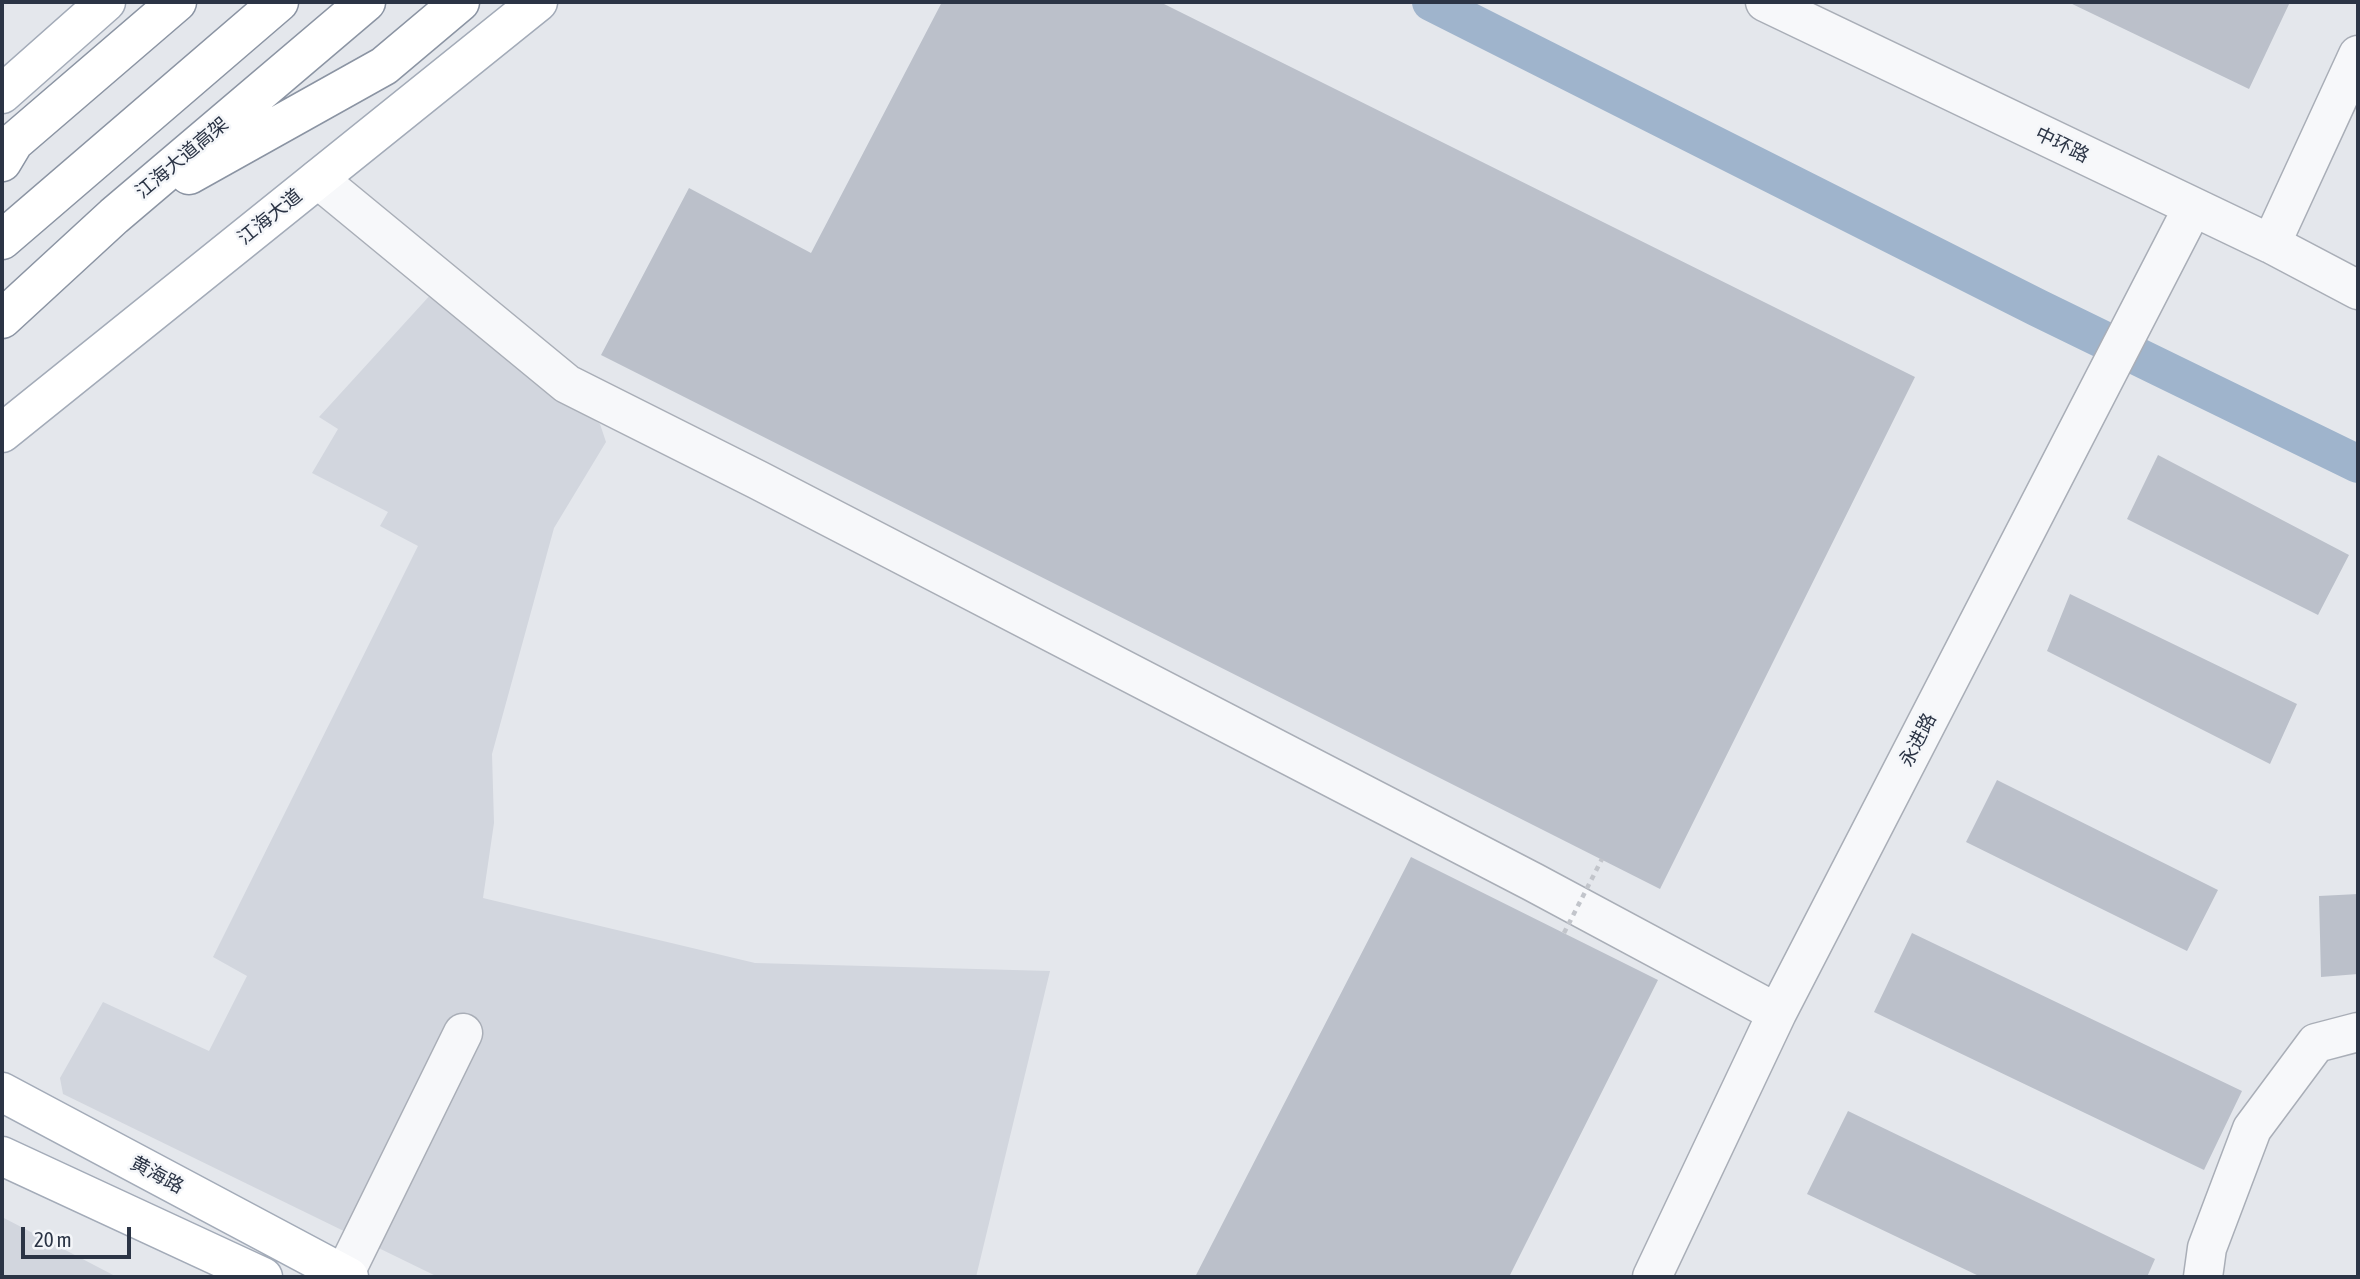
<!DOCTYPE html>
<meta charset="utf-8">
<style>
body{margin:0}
#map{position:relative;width:2360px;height:1279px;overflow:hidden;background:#e4e7ec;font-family:"Asap Condensed",sans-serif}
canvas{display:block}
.frame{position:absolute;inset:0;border:4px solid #2b3445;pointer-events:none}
.scale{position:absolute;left:21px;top:1227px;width:110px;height:32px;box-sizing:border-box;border:4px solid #2b3445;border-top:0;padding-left:9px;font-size:21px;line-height:24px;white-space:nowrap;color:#2b3445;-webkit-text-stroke:5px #f4f6f9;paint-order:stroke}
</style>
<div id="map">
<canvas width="2360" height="1279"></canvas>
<div class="frame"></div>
<div class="scale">20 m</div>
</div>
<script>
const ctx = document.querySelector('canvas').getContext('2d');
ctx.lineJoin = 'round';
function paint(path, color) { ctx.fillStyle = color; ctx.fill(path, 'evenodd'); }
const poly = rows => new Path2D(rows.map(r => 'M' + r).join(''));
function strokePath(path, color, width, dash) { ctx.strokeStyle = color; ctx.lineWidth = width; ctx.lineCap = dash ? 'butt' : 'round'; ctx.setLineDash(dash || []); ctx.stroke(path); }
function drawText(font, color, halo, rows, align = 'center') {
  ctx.font = font + ' "Asap Condensed","Noto Sans SC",sans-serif'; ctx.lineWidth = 5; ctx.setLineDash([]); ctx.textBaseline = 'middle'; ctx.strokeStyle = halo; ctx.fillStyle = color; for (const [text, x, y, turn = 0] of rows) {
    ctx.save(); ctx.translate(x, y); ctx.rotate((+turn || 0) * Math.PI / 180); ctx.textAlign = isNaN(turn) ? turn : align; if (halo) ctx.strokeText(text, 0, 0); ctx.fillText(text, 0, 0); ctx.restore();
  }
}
paint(poly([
 [433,292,550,390,600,424,606,442,554,528,492,754,494,823,483,898,755,963,1050,971,976,1277,438,1277,63,1094,60,1078,103,1002,209,1051,247,976,213,957,418,546,380,526,388,512,312,473,338,429,319,417],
 [2,1217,117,1277,2,1277]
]), '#d2d6de');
strokePath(poly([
 [1431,2,2038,308,2358,464]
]), '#9fb4cc', 38);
paint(poly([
 [942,2,1160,2,1915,377,1660,889,601,355,689,188,811,253],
 [2068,2,2290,2,2249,89],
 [2158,455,2349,555,2318,615,2127,519],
 [2070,594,2297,704,2270,764,2047,651],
 [1997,780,2218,890,2187,951,1966,842],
 [1411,857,1658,980,1509,1277,1195,1277],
 [2358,894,2358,974,2321,977,2319,896],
 [1912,933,2242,1091,2204,1170,1874,1012],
 [1848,1111,2155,1259,2147,1277,1981,1277,1807,1194]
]), '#bbc0ca');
const minor = poly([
 [1765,2,2271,244,2358,290],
 [318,179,567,384,758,480,1533,882,1777,1013],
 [2271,244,2358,55],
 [343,1277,463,1033],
 [1652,1277,1777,1013,2193,207],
 [2203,1277,2207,1248,2252,1129,2316,1043,2358,1032]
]);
const major = poly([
 [2,94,106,2],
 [2,433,538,2],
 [2,1092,349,1277],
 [2,1156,263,1277]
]);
const highway = poly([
 [2,162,14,142,177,2],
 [189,175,384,66,460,2],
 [2,240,279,2],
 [2,319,114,216,366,2]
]);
strokePath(minor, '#a9aeb7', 41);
strokePath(major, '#a3abb8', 41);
strokePath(highway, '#8b94a3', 41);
strokePath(minor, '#f7f8fa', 38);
strokePath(major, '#fff', 38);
strokePath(highway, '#fff', 38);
strokePath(poly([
 [1564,933,1602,859]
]), '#c2c5cb', 4.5, [5, 5]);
drawText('19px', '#2b3445', '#f4f6f9', [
 ["中环路",2062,145,26],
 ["江海大道高架",182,158,-40],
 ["江海大道",270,217,-39],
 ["永进路",1918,740,-63],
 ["黄海路",157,1175,28]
]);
</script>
